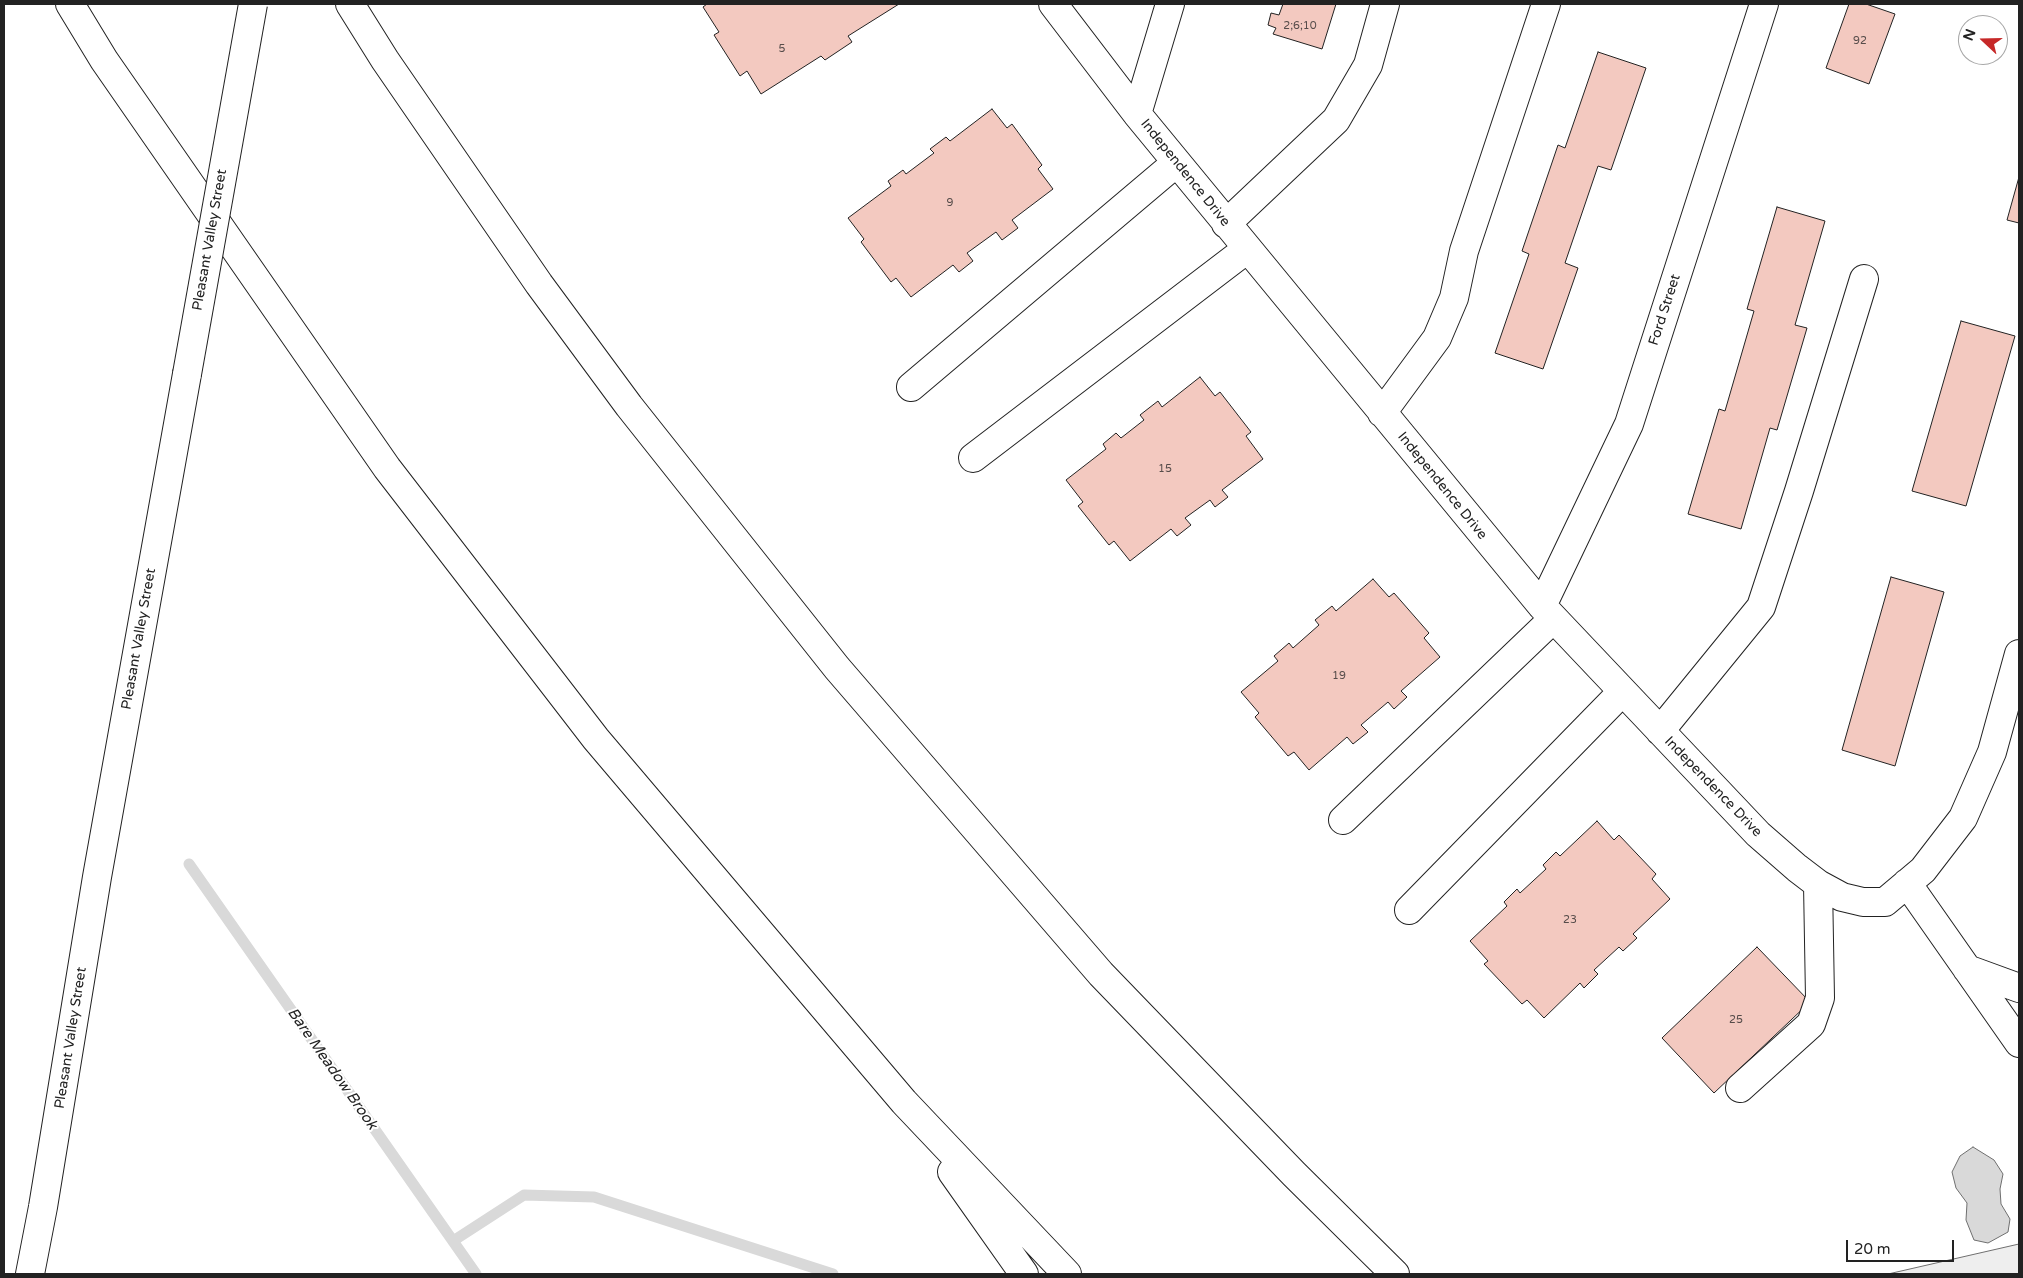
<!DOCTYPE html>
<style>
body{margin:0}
#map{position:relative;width:2023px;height:1278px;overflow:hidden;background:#fff;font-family:"Varela Round",sans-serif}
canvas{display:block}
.frame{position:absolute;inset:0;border:5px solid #222;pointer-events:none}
.north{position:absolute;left:1958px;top:15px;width:50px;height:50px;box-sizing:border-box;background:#fff;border:1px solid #a7a7a7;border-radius:50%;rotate:291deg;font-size:14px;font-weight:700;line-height:20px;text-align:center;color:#222}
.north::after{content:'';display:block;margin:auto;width:18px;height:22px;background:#c62828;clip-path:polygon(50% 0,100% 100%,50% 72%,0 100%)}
.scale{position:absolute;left:1846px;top:1240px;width:108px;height:22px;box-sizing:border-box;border:2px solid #222;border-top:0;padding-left:6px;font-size:15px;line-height:18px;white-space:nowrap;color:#222;-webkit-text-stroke:4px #fff;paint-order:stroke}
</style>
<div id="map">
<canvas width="2023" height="1278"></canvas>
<div class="frame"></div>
<div class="north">N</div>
<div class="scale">20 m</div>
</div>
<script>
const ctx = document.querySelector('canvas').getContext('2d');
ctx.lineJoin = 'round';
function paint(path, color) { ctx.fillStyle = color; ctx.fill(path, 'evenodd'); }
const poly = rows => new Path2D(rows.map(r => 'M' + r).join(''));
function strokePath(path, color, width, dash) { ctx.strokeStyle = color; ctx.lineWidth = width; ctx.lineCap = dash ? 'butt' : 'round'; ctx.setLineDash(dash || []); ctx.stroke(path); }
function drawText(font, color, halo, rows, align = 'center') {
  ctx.font = font + ' "Varela Round",sans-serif'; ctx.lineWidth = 4; ctx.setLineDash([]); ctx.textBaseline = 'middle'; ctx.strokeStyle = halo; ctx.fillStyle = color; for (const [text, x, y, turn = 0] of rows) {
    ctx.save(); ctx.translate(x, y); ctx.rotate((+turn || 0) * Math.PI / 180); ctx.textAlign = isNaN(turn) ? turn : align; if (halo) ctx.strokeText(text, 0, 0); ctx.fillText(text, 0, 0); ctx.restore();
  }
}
const green = poly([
 [2019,1244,2019,1274,1888,1274,2019,1244]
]);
paint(green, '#eee');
strokePath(green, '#6f6f6f', 1);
const water = poly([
 [1973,1147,1994,1160,2003,1174,2000,1189,2001,1204,2010,1219,2008,1232,1988,1243,1974,1240,1966,1220,1967,1203,1956,1188,1952,1172,1960,1156,1973,1147]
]);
paint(water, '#d9d9d9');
strokePath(water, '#6f6f6f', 1);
strokePath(poly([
 [189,864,476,1274],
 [453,1241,524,1195,594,1197,833,1274]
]), '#d9d9d9', 11);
const building = poly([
 [707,4,899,4,848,36,852,42,825,60,821,56,761,94,747,71,740,76,714,35,719,32,703,7,707,4],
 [1283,4,1336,4,1322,49,1273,34,1276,28,1268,25,1271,13,1279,15,1283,4],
 [1849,4,1866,4,1895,14,1869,84,1826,68,1849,4],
 [1598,52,1646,68,1611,170,1598,166,1565,263,1578,268,1543,369,1495,353,1529,254,1522,251,1558,145,1565,148,1598,52],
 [992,109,1007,128,1012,124,1042,165,1038,169,1053,189,1012,220,1018,228,1002,240,996,232,967,253,973,261,959,272,953,265,911,297,896,278,891,282,861,242,864,239,848,218,891,186,888,181,903,170,906,174,934,153,930,149,946,137,950,141,992,109],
 [2019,177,2019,223,2007,220,2019,177],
 [1777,207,1825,221,1795,325,1807,328,1777,430,1770,428,1741,529,1688,514,1719,409,1725,411,1754,311,1747,309,1777,207],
 [1961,321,2015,336,1966,506,1912,491,1961,321],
 [1200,377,1215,396,1220,392,1251,432,1246,436,1263,459,1222,490,1228,497,1215,507,1210,500,1185,518,1191,525,1177,536,1171,529,1130,561,1114,541,1109,545,1078,506,1083,502,1066,480,1106,449,1103,444,1116,433,1121,438,1144,420,1140,415,1158,401,1162,407,1200,377],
 [1891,577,1944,592,1895,766,1842,750,1891,577],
 [1373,579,1389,597,1394,593,1429,633,1424,638,1440,657,1401,691,1407,697,1394,709,1388,702,1361,725,1368,732,1353,744,1347,737,1309,770,1294,752,1288,756,1255,717,1259,713,1241,692,1278,661,1274,656,1289,643,1293,648,1319,625,1315,620,1332,606,1336,611,1373,579],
 [1597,821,1614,840,1619,835,1656,874,1652,879,1670,899,1633,934,1637,938,1623,951,1619,947,1594,970,1598,974,1584,988,1580,983,1544,1018,1527,1000,1522,1004,1484,964,1488,961,1470,941,1507,906,1504,902,1517,889,1520,893,1546,869,1543,865,1556,852,1560,856,1597,821],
 [1757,947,1810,1002,1714,1093,1662,1038,1757,947]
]);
paint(building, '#f3c9c0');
strokePath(building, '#222', 1);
const minor = poly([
 [1053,4,1137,114,1542,606,1758,834,1797,868,1818,884,1842,897,1863,902,1885,902,1923,870,1963,818,1992,752,2019,654],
 [1137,114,1170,4],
 [1226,224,1336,120,1368,65,1385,4],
 [911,387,1176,163],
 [1382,413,1437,338,1454,298,1464,251,1546,4],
 [973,458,1247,249],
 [1542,606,1629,424,1764,4],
 [1660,731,1761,607,1799,491,1864,279],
 [1343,820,1553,619],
 [1907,883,2019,1043],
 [1409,910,1622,692],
 [1967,969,2019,988],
 [1740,1088,1811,1024,1820,998,1818,884]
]);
const major = poly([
 [30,1274,43,1207,97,877,187,374]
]);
const highway = poly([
 [70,4,104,60,387,468,596,739,904,1102,1067,1274],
 [350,4,385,60,539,284,629,406,837,668,1101,974,1294,1174,1395,1274],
 [952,1172,1024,1274]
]);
strokePath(minor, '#222', 30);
strokePath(major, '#222', 30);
strokePath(highway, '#222', 30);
strokePath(minor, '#fff', 28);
strokePath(major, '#fff', 28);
strokePath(highway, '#fff', 28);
const majorBridge = poly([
 [187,374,253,4]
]);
strokePath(majorBridge, '#222', 30, []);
strokePath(majorBridge, '#fff', 28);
drawText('11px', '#564c4a', null, [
 ["2;6;10",1300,26],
 ["92",1860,41],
 ["5",782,49],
 ["9",950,203],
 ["15",1165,469],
 ["19",1339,676],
 ["23",1570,920],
 ["25",1736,1020]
]);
drawText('14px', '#222', '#fff', [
 ["Independence Drive",1185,173,51],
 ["Pleasant Valley Street",210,240,-80],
 ["Ford Street",1665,310,-72],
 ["Independence Drive",1442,486,51],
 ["Pleasant Valley Street",139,639,-80],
 ["Independence Drive",1713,787,46],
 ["Pleasant Valley Street",71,1038,-81]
]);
drawText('italic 15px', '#222', '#fff', [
 ["Bare Meadow Brook",332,1069,55]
]);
</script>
